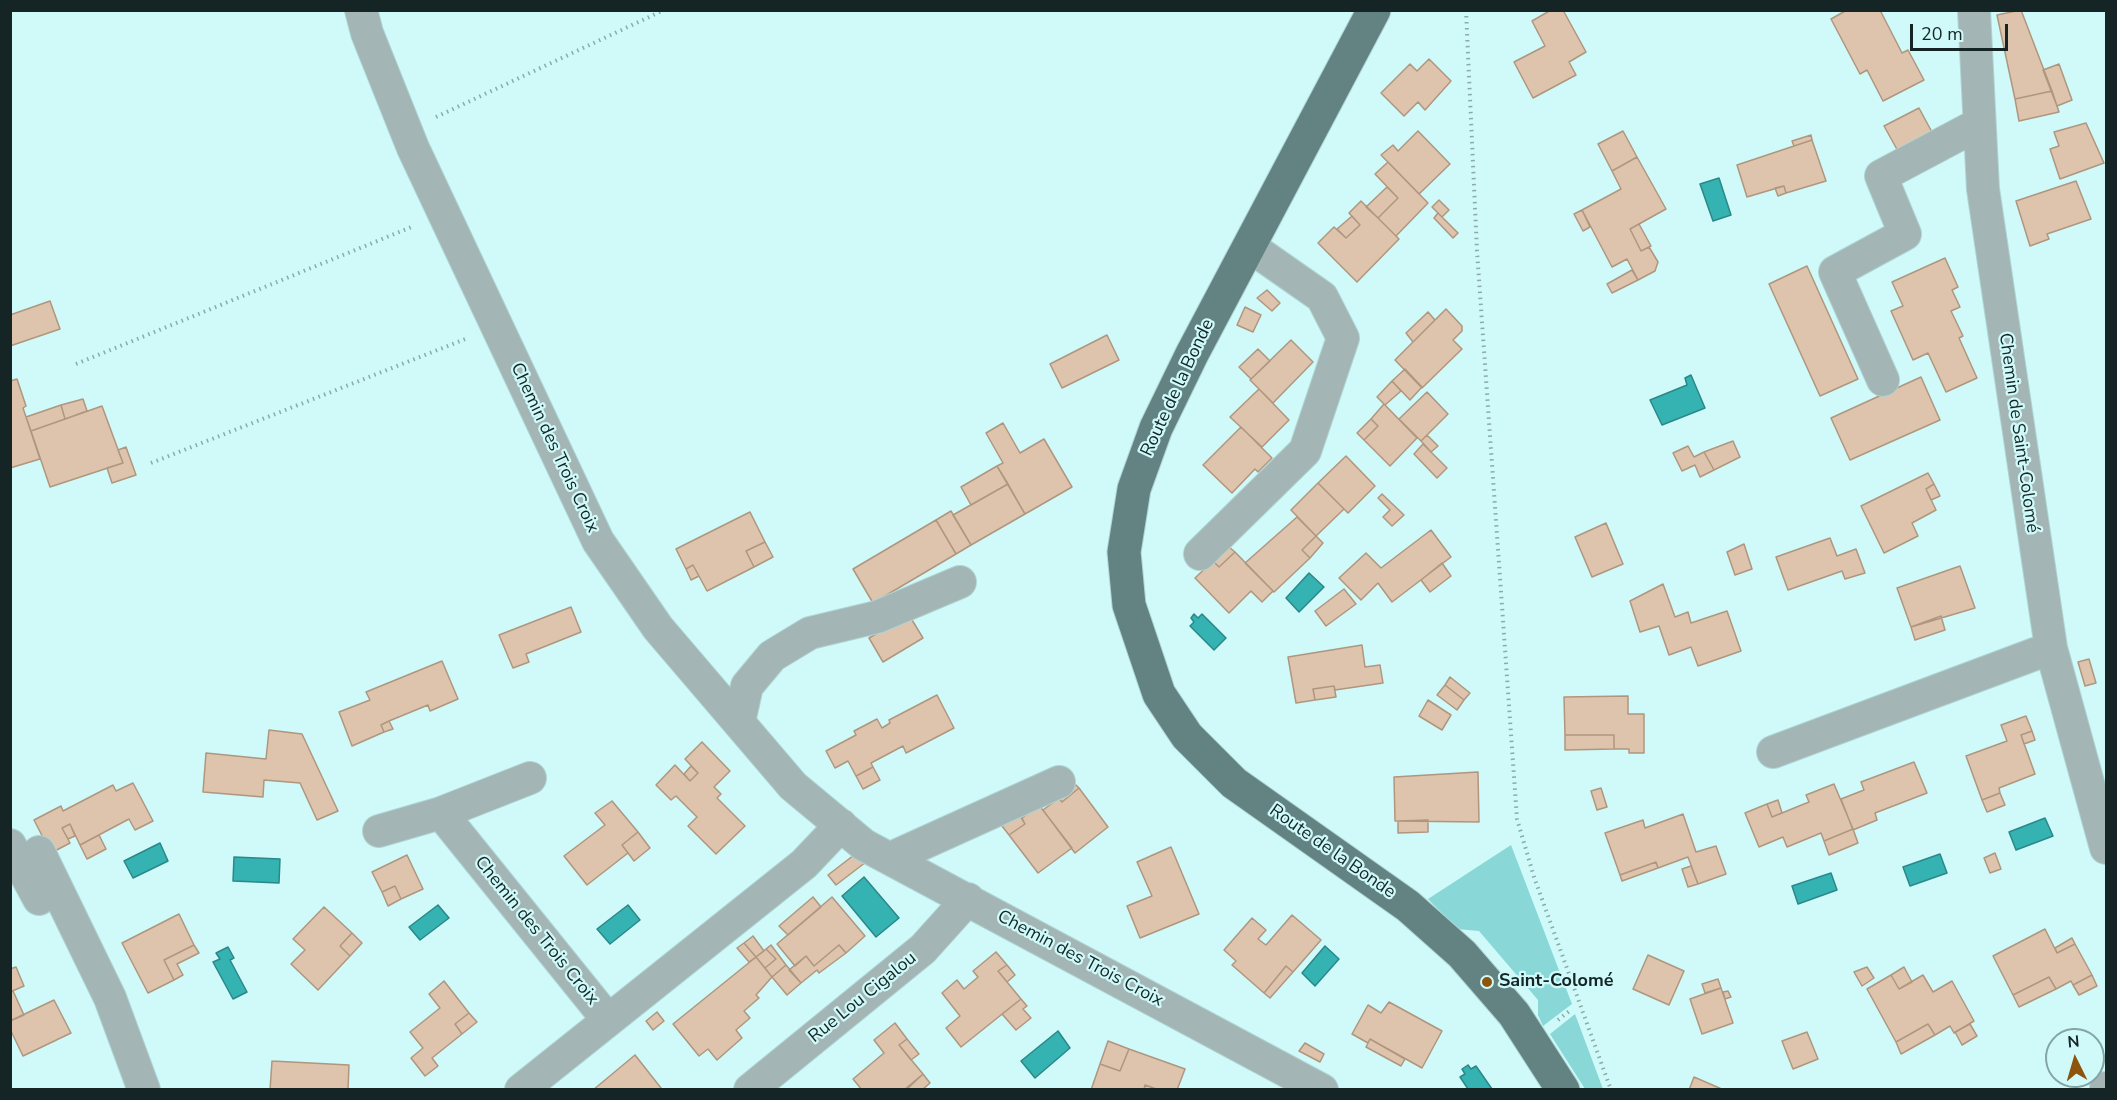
<!DOCTYPE html>
<meta charset="utf-8">
<style>
body{margin:0}
#map{position:relative;width:2117px;height:1100px;overflow:hidden;background:#cffaf9;font-family:"Nunito Sans",sans-serif}
canvas{display:block}
.frame{position:absolute;inset:0;border:12px solid #152525;pointer-events:none}
.north{position:absolute;left:2045px;top:1028px;width:60px;height:60px;box-sizing:border-box;background:#cffaf9;border:2px solid #85a5a4;border-radius:50%;rotate:355deg;font-size:16px;font-weight:700;line-height:24px;text-align:center;color:#152525}
.north::after{content:'';display:block;margin:auto;width:21px;height:27px;background:#8d540c;clip-path:polygon(50% 0,100% 100%,50% 72%,0 100%)}
.scale{position:absolute;left:1910px;top:24px;width:98px;height:27px;box-sizing:border-box;border:3px solid #152525;border-top:0;padding-left:8px;font-size:18px;line-height:21px;white-space:nowrap;color:#152525;-webkit-text-stroke:4px #cffaf9;paint-order:stroke}
</style>
<div id="map">
<canvas width="2117" height="1100"></canvas>
<div class="frame"></div>
<div class="north">N</div>
<div class="scale">20 m</div>
</div>
<script>
const ctx = document.querySelector('canvas').getContext('2d');
ctx.lineJoin = 'round';
function paint(path, color) { ctx.fillStyle = color; ctx.fill(path, 'evenodd'); }
const poly = rows => new Path2D(rows.map(r => 'M' + r).join(''));
function strokePath(path, color, width, dash) { ctx.strokeStyle = color; ctx.lineWidth = width; ctx.lineCap = dash ? 'butt' : 'round'; ctx.setLineDash(dash || []); ctx.stroke(path); }
function drawText(font, color, halo, rows, align = 'center') {
  ctx.font = font + ' "Nunito Sans",sans-serif'; ctx.lineWidth = 4.5; ctx.setLineDash([]); ctx.textBaseline = 'middle'; ctx.strokeStyle = halo; ctx.fillStyle = color; for (const [text, x, y, turn = 0] of rows) {
    ctx.save(); ctx.translate(x, y); ctx.rotate((+turn || 0) * Math.PI / 180); ctx.textAlign = isNaN(turn) ? turn : align; if (halo) ctx.strokeText(text, 0, 0); ctx.fillText(text, 0, 0); ctx.restore();
  }
}
paint(poly([
 [1511,845,1572,1004,1543,1026,1538,1015,1538,1000,1479,931,1457,929,1428,899],
 [1575,1014,1603,1089,1585,1089,1550,1034]
]), '#89d8d7');
const water = poly([
 [1719,178,1731,215,1713,221,1700,184,1719,178],
 [1691,375,1705,408,1662,425,1650,400,1687,385,1685,378,1691,375],
 [1309,573,1324,587,1299,612,1286,598,1309,573],
 [1194,614,1198,618,1202,614,1226,638,1214,650,1190,626,1194,622,1191,618,1194,614],
 [2045,818,2053,836,2016,850,2009,832,2045,818],
 [160,843,168,861,133,878,124,861,160,843],
 [1940,854,1947,873,1910,886,1903,867,1940,854],
 [234,857,280,859,279,883,233,881,234,857],
 [1831,873,1837,890,1798,904,1792,886,1831,873],
 [864,877,899,918,876,937,842,896,864,877],
 [438,905,449,918,420,940,409,927,438,905],
 [628,905,640,920,610,944,597,929,628,905],
 [1325,946,1339,959,1315,986,1302,973,1325,946],
 [228,947,234,958,230,960,247,992,233,999,213,962,220,959,216,953,228,947],
 [1058,1031,1070,1048,1035,1078,1021,1061,1058,1031],
 [1468,1065,1471,1069,1476,1066,1492,1089,1468,1089,1460,1077,1465,1074,1462,1069,1468,1065]
]);
paint(water, '#34b3b2');
strokePath(water, '#2b8888', 1.5);
const building = poly([
 [1551,10,1563,10,1586,52,1569,62,1576,75,1533,98,1514,62,1545,46,1532,21,1551,10],
 [1847,10,1880,10,1902,53,1908,50,1924,80,1883,101,1867,70,1860,74,1831,19,1847,10],
 [2021,10,2052,91,2015,99,1997,15,2021,10],
 [1429,59,1451,81,1425,110,1418,102,1404,116,1381,93,1410,64,1417,71,1429,59],
 [2059,64,2072,100,2057,106,2043,70,2059,64],
 [2052,91,2059,112,2019,121,2015,99,2052,91],
 [1919,108,1933,134,1899,153,1884,126,1919,108],
 [2086,123,2104,163,2060,179,2050,149,2059,146,2054,132,2086,123],
 [1418,131,1450,164,1419,194,1381,155,1393,145,1398,151,1418,131],
 [1623,131,1637,157,1612,171,1598,144,1623,131],
 [1811,135,1812,140,1794,146,1792,141,1811,135],
 [1812,140,1826,181,1786,193,1784,186,1747,197,1737,165,1812,140],
 [1637,157,1666,209,1630,229,1641,251,1649,247,1658,262,1655,271,1638,280,1627,259,1612,267,1582,210,1621,189,1612,171,1637,157],
 [1388,162,1428,203,1396,236,1378,218,1398,198,1375,174,1388,162],
 [2076,181,2091,219,2047,234,2049,239,2030,246,2016,201,2076,181],
 [1784,186,1786,193,1778,196,1775,188,1784,186],
 [1387,187,1398,198,1378,218,1366,207,1387,187],
 [1439,200,1449,210,1442,217,1432,207,1439,200],
 [1361,201,1399,239,1357,282,1318,243,1334,227,1346,238,1360,225,1349,213,1361,201],
 [1582,210,1590,227,1583,231,1574,214,1582,210],
 [1438,213,1458,233,1453,238,1434,218,1438,213],
 [1352,216,1360,225,1346,238,1337,229,1352,216],
 [1639,224,1651,246,1641,251,1630,229,1639,224],
 [1945,258,1958,287,1952,290,1960,307,1951,311,1963,336,1959,338,1977,378,1946,392,1928,353,1913,360,1891,311,1903,306,1892,282,1945,258],
 [1807,266,1858,379,1820,396,1769,284,1807,266],
 [1632,270,1638,280,1612,293,1607,284,1632,270],
 [1267,290,1280,303,1272,311,1257,298,1267,290],
 [50,301,60,329,10,346,10,315,50,301],
 [1245,307,1261,315,1253,332,1237,325,1245,307],
 [1446,309,1462,326,1462,331,1453,340,1462,349,1422,388,1395,360,1446,309],
 [1428,312,1435,320,1413,342,1406,333,1428,312],
 [1107,335,1119,360,1062,388,1050,364,1107,335],
 [1291,340,1313,362,1273,403,1250,380,1291,340],
 [1258,349,1270,361,1251,379,1239,367,1258,349],
 [1405,369,1422,387,1410,400,1392,381,1405,369],
 [1921,377,1940,420,1850,460,1831,418,1921,377],
 [17,379,26,406,23,408,40,459,10,468,10,381,17,379],
 [1392,381,1401,391,1385,405,1377,397,1392,381],
 [1259,389,1289,420,1262,447,1230,417,1259,389],
 [1427,392,1448,414,1421,441,1399,419,1427,392],
 [83,399,87,411,65,419,61,405,83,399],
 [1384,404,1417,438,1390,466,1364,440,1378,426,1371,419,1384,404],
 [61,405,65,419,31,431,26,417,61,405],
 [102,406,123,463,50,487,31,431,102,406],
 [1371,419,1378,426,1364,440,1357,433,1371,419],
 [1003,423,1020,453,1044,439,1072,487,1025,514,997,466,1003,463,986,433,1003,423],
 [1241,427,1272,458,1258,472,1255,469,1232,493,1203,465,1241,427],
 [1427,435,1438,446,1431,452,1421,441,1427,435],
 [1733,441,1740,457,1714,470,1704,452,1733,441],
 [1423,444,1447,468,1437,478,1414,454,1423,444],
 [1688,446,1694,457,1704,452,1714,470,1700,477,1695,465,1682,471,1673,453,1688,446],
 [126,447,136,475,112,483,107,468,123,463,118,450,126,447],
 [1346,456,1375,486,1348,513,1318,483,1346,456],
 [997,466,1008,484,971,505,961,487,997,466],
 [1928,473,1934,484,1926,489,1936,510,1912,523,1918,536,1884,553,1861,506,1928,473],
 [1318,483,1344,509,1316,536,1291,510,1318,483],
 [1008,484,1025,514,971,545,953,515,1008,484],
 [1934,484,1940,496,1931,500,1926,489,1934,484],
 [1382,494,1404,515,1392,526,1383,517,1390,510,1378,498,1382,494],
 [951,511,971,545,956,554,936,520,951,511],
 [750,512,765,542,746,551,754,567,707,591,693,565,686,569,676,549,750,512],
 [1297,517,1316,536,1302,550,1310,558,1274,592,1245,563,1297,517],
 [936,520,956,554,873,603,853,569,936,520],
 [1606,523,1623,564,1592,577,1575,537,1606,523],
 [1431,530,1451,557,1392,602,1378,583,1361,600,1339,578,1366,553,1381,568,1431,530],
 [1316,536,1323,543,1310,558,1302,550,1316,536],
 [1830,538,1837,556,1856,549,1865,573,1845,579,1842,571,1788,590,1776,557,1830,538],
 [765,542,773,557,754,567,746,551,765,542],
 [1744,544,1752,569,1735,575,1727,552,1744,544],
 [1229,547,1235,552,1219,567,1213,561,1229,547],
 [1235,552,1273,591,1262,602,1251,591,1229,613,1195,578,1213,561,1219,567,1235,552],
 [1442,563,1451,576,1430,592,1421,580,1442,563],
 [693,565,699,576,691,580,686,569,693,565],
 [1960,566,1975,608,1911,627,1897,588,1960,566],
 [1663,584,1675,617,1688,612,1691,623,1727,611,1741,651,1698,666,1691,647,1669,655,1659,626,1640,632,1630,601,1663,584],
 [1344,589,1356,604,1326,626,1315,611,1344,589],
 [571,607,581,632,526,654,529,662,513,668,499,635,571,607],
 [909,615,923,638,883,662,869,638,909,615],
 [1941,616,1945,630,1915,640,1911,627,1941,616],
 [1362,645,1365,667,1380,665,1383,683,1335,690,1334,686,1313,689,1315,700,1296,703,1288,657,1362,645],
 [2089,659,2096,683,2085,686,2078,662,2089,659],
 [442,661,458,699,430,711,428,705,389,721,381,725,384,732,352,746,339,712,370,700,366,692,442,661],
 [1450,677,1470,693,1464,700,1445,685,1450,677],
 [1445,685,1464,700,1457,710,1437,695,1445,685],
 [1334,686,1336,697,1315,700,1313,689,1334,686],
 [937,695,954,728,906,753,903,746,871,763,873,767,856,776,848,761,835,768,826,751,856,735,854,731,877,719,882,728,890,723,889,720,937,695],
 [1628,696,1628,714,1644,714,1644,753,1629,753,1629,749,1614,749,1614,735,1565,735,1564,697,1628,696],
 [1428,700,1451,715,1442,730,1419,716,1428,700],
 [2026,716,2032,731,2021,735,2035,774,1999,788,2000,793,1982,800,1966,756,2007,741,2001,725,2026,716],
 [389,721,393,729,384,732,381,725,389,721],
 [269,730,302,734,338,811,317,820,300,783,264,780,263,797,203,792,206,753,266,759,269,730],
 [2032,731,2035,740,2024,744,2021,735,2032,731],
 [1565,735,1614,735,1614,749,1565,750,1565,735],
 [702,742,730,771,714,787,721,794,717,798,745,826,716,854,688,826,697,817,676,796,671,800,656,785,675,765,690,781,698,773,685,759,702,742],
 [1914,762,1927,793,1875,813,1877,820,1853,830,1841,799,1864,790,1861,782,1914,762],
 [691,766,698,773,690,781,684,774,691,766],
 [873,767,880,780,863,789,856,776,873,767],
 [1478,772,1479,822,1395,821,1394,777,1478,772],
 [133,783,153,821,135,830,129,819,80,845,70,824,62,828,70,843,51,853,34,820,61,806,63,811,113,785,116,791,133,783],
 [1834,784,1853,829,1824,841,1821,833,1787,847,1783,837,1759,847,1745,813,1767,804,1772,817,1809,802,1806,795,1834,784],
 [1076,785,1079,788,1062,802,1059,798,1076,785],
 [1079,788,1108,827,1075,853,1043,810,1059,798,1062,802,1079,788],
 [1601,788,1607,807,1597,810,1591,791,1601,788],
 [2000,793,2005,805,1987,812,1982,800,2000,793],
 [1778,800,1782,813,1772,817,1767,804,1778,800],
 [612,801,638,832,622,845,628,853,587,885,564,856,605,825,595,813,612,801],
 [1039,805,1072,848,1038,873,1009,835,1025,824,1022,818,1039,805],
 [1019,814,1025,824,1009,835,1002,826,1019,814],
 [1683,814,1696,852,1716,846,1726,874,1698,884,1688,857,1658,868,1656,862,1620,875,1605,833,1643,820,1645,828,1683,814],
 [1428,820,1428,832,1398,833,1398,821,1428,820],
 [70,824,75,836,68,839,62,828,70,824],
 [1853,829,1858,843,1829,855,1824,841,1853,829],
 [638,832,650,848,634,861,622,845,638,832],
 [99,835,106,849,87,859,80,845,99,835],
 [1171,847,1199,914,1140,938,1127,906,1152,896,1137,862,1171,847],
 [1995,853,2001,869,1990,873,1984,858,1995,853],
 [407,855,423,889,401,899,395,886,382,892,372,872,407,855],
 [854,855,866,862,836,885,828,875,854,855],
 [1656,862,1658,868,1622,881,1620,875,1656,862],
 [1691,866,1698,884,1688,887,1682,869,1691,866],
 [395,886,401,899,388,906,382,892,395,886],
 [813,897,821,907,788,935,779,926,813,897],
 [832,897,865,936,846,953,839,945,814,966,806,956,795,966,777,944,832,897],
 [324,907,352,933,340,946,350,956,318,990,291,964,305,950,293,939,324,907],
 [179,914,194,945,164,960,174,980,148,993,122,943,179,914],
 [1292,915,1321,940,1293,972,1286,966,1264,993,1232,965,1236,961,1224,950,1252,918,1266,930,1258,939,1266,945,1292,915],
 [2045,929,2057,953,2075,944,2092,975,2073,985,2071,981,2056,989,2049,977,2013,995,1993,956,2045,929],
 [352,933,362,943,350,956,340,946,352,933],
 [753,936,764,951,756,957,744,943,753,936],
 [2072,938,2075,944,2057,953,2055,948,2072,938],
 [744,943,756,957,749,962,737,948,744,943],
 [194,945,199,953,177,964,183,975,174,980,164,960,194,945],
 [771,945,786,965,772,977,765,968,776,959,766,949,771,945],
 [839,945,846,953,819,973,817,970,801,983,789,970,806,956,814,966,839,945],
 [766,949,776,959,765,968,756,957,766,949],
 [996,952,1007,965,998,971,1021,999,961,1047,946,1028,960,1016,942,993,957,980,964,989,978,977,973,971,996,952],
 [1648,955,1684,971,1669,1005,1633,989,1648,955],
 [756,957,772,977,756,995,759,998,744,1011,750,1018,736,1030,742,1038,717,1060,708,1049,699,1056,673,1024,756,957],
 [786,965,801,983,787,995,772,977,786,965],
 [1007,965,1015,975,1007,982,998,971,1007,965],
 [1286,966,1293,972,1270,998,1264,993,1286,966],
 [16,967,24,986,10,992,10,969,16,967],
 [1867,967,1874,978,1862,986,1854,972,1867,967],
 [1904,967,1912,982,1899,989,1891,975,1904,967],
 [1891,975,1899,989,1923,975,1933,992,1952,981,1974,1021,1954,1033,1950,1026,1935,1035,1928,1024,1896,1042,1867,989,1891,975],
 [2092,975,2097,986,2079,995,2073,985,2092,975],
 [2049,977,2056,989,2019,1007,2013,995,2049,977],
 [1718,979,1721,988,1705,993,1702,984,1718,979],
 [444,981,469,1013,455,1024,462,1034,432,1058,438,1066,425,1076,411,1058,423,1048,410,1032,440,1008,429,994,444,981],
 [1721,988,1733,1023,1702,1034,1690,999,1721,988],
 [13,991,24,1015,10,1021,10,992,13,991],
 [1728,991,1731,997,1725,999,1723,992,1728,991],
 [1021,999,1027,1006,1023,1009,1031,1018,1016,1030,1002,1014,1021,999],
 [54,1000,71,1033,23,1056,10,1029,10,1021,54,1000],
 [1389,1002,1442,1031,1422,1068,1370,1039,1368,1043,1352,1034,1368,1005,1381,1013,1389,1002],
 [657,1012,664,1021,653,1030,646,1021,657,1012],
 [469,1013,477,1022,462,1034,455,1024,469,1013],
 [895,1023,907,1039,899,1045,923,1074,904,1090,862,1090,853,1079,884,1053,874,1040,895,1023],
 [1928,1024,1935,1035,1901,1054,1896,1042,1928,1024],
 [1970,1024,1977,1036,1962,1045,1955,1032,1970,1024],
 [1807,1032,1818,1059,1793,1069,1782,1041,1807,1032],
 [907,1039,919,1054,911,1060,899,1045,907,1039],
 [1370,1039,1405,1059,1401,1066,1366,1047,1370,1039],
 [1108,1041,1129,1049,1120,1071,1100,1064,1108,1041],
 [1305,1043,1324,1054,1320,1062,1299,1051,1305,1043],
 [1129,1049,1185,1069,1177,1090,1159,1090,1145,1085,1144,1090,1091,1090,1100,1064,1120,1071,1129,1049],
 [635,1055,661,1088,659,1090,593,1090,635,1055],
 [272,1061,349,1065,348,1090,270,1090,272,1061],
 [923,1074,930,1083,922,1090,906,1090,923,1074],
 [1694,1077,1724,1090,1689,1090,1694,1077],
 [1145,1085,1159,1090,1144,1090,1145,1085]
]);
paint(building, '#dec4ac');
strokePath(building, '#af967f', 1.5);
const minor = poly([
 [361,10,367,33,413,148,598,541,658,628,793,786,864,845,1322,1090],
 [1974,10,1983,189,2051,648,2106,848],
 [1883,380,1835,272,1905,234,1881,176,1979,124],
 [1200,554,1305,451,1343,338,1322,297,1249,246],
 [739,722,747,686,772,656,810,633,877,617,960,582],
 [1773,752,2051,648],
 [441,813,608,1020],
 [379,831,441,813,530,778],
 [10,845,39,899],
 [39,852,110,998,144,1090],
 [891,858,1059,782],
 [521,1090,804,864,841,825],
 [750,1090,923,949,968,899],
 [2106,1090,2106,1088]
]);
const major = poly([
 [1374,10,1192,354,1156,428,1134,489,1124,552,1129,605,1159,694,1187,736,1234,783,1408,906,1462,954,1514,1014,1563,1090]
]);
strokePath(minor, '#aed4d3', 34);
strokePath(major, '#aed4d3', 35);
strokePath(poly([
 [1466,10,1477,251,1517,819,1534,877,1611,1090],
 [436,117,664,10],
 [76,364,414,226],
 [151,463,468,338],
 [1558,1020,1572,1009]
]), '#8aabaa', 4, [1.5, 4.5]);
strokePath(minor, '#a3b5b4', 32);
strokePath(major, '#628382', 33);
for (const [x, y, r, color] of [
 [1487,982,6,"#8d540c"]
]) { const dot = new Path2D(); dot.arc(x, y, r, 0, 2 * Math.PI); ctx.fillStyle = color; ctx.fill(dot); strokePath(dot, '#cffaf9', 2); }
drawText('18px', '#152525', '#cffaf9', [
 ["Route de la Bonde",1178,388,-65],
 ["Chemin de Saint-Colomé",2018,433,82],
 ["Chemin des Trois Croix",554,448,65],
 ["Route de la Bonde",1332,852,35],
 ["Chemin des Trois Croix",536,931,51],
 ["Chemin des Trois Croix",1080,959,28],
 ["Rue Lou Cigalou",863,998,-39]
]);
drawText('bold 18px', '#152525', '#cffaf9', [
 ["Saint-Colomé",1499,982]
], 'left');
</script>
